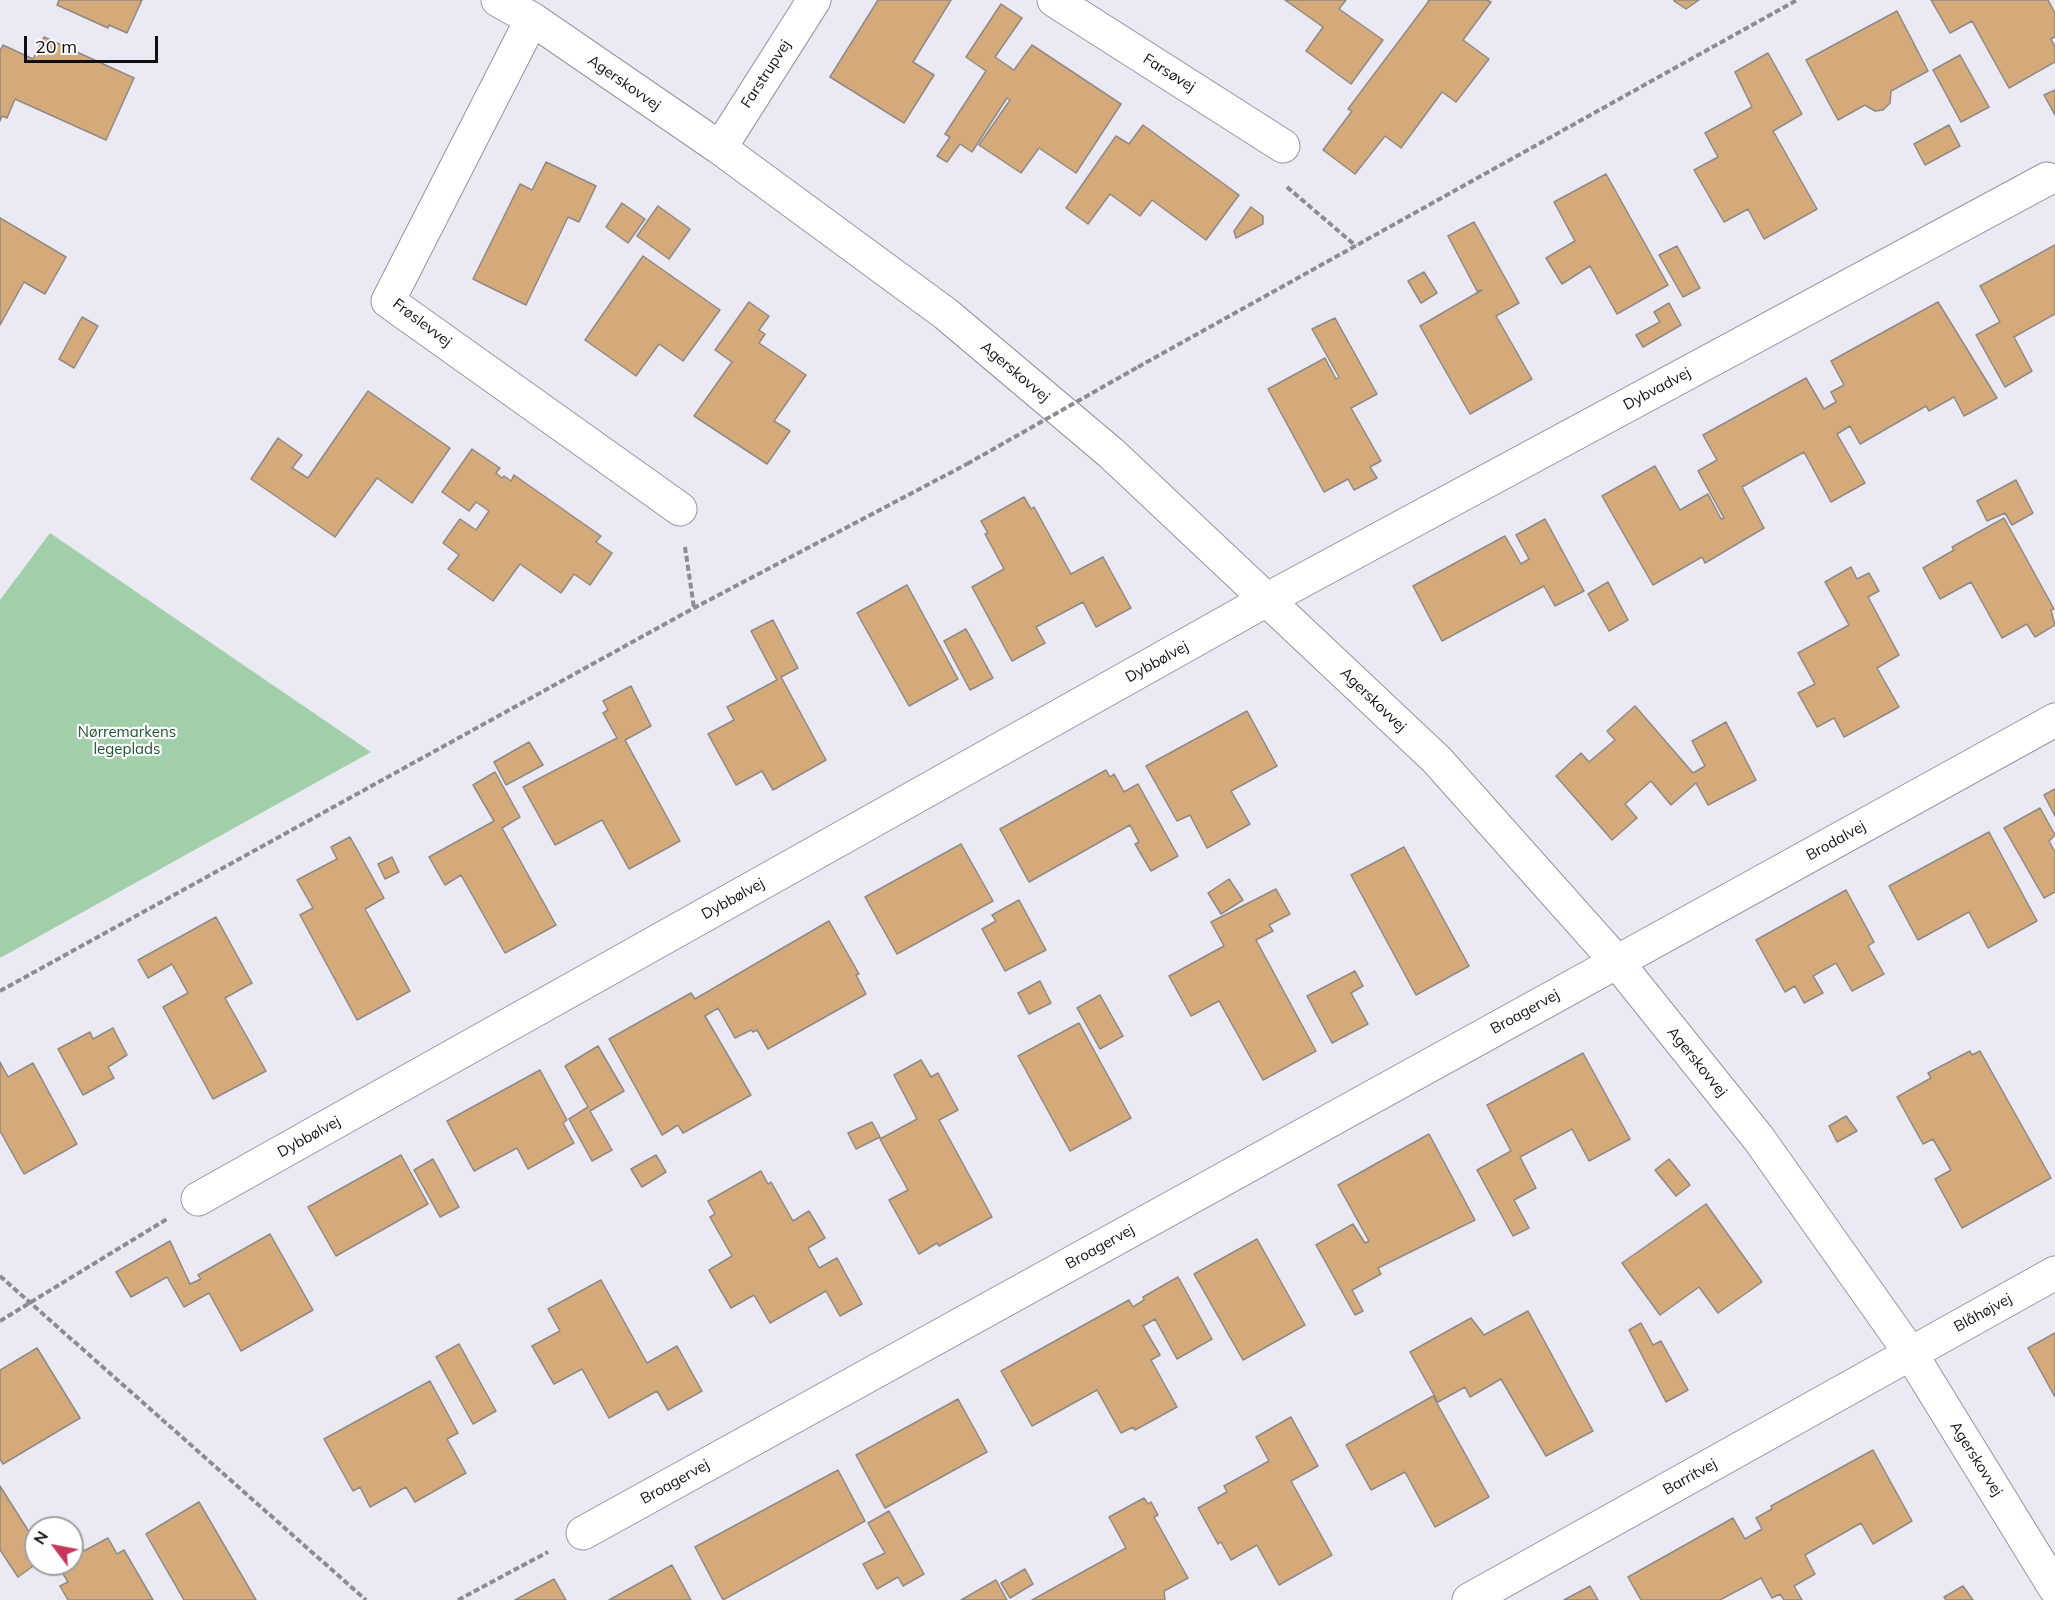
<!DOCTYPE html>
<meta charset="utf-8">
<style>
body{margin:0}
#map{position:relative;width:2055px;height:1600px;overflow:hidden;background:#ebeaf4;font-family:Mulish,sans-serif}
canvas{display:block}
.north{position:absolute;left:24px;top:1516px;width:60px;height:60px;box-sizing:border-box;background:#fff;border:2px solid #9f9fa0;border-radius:50%;rotate:302deg;font-size:16px;font-weight:700;line-height:24px;text-align:center;color:#100f12}
.north::after{content:'';display:block;margin:auto;width:21px;height:27px;background:#c6365b;clip-path:polygon(50% 0,100% 100%,50% 72%,0 100%)}
.scale{position:absolute;left:24px;top:36px;width:134px;height:27px;box-sizing:border-box;border:3px solid #100f12;border-top:0;padding-left:8px;font-size:18px;line-height:21px;white-space:nowrap;color:#100f12;-webkit-text-stroke:4px #fff;paint-order:stroke}
</style>
<div id="map">
<canvas width="2055" height="1600"></canvas>
<div class="north">N</div>
<div class="scale">20 m</div>
</div>
<script>
const ctx = document.querySelector('canvas').getContext('2d');
ctx.lineJoin = 'round';
function paint(path, color) { ctx.fillStyle = color; ctx.fill(path, 'evenodd'); }
const poly = rows => new Path2D(rows.map(r => 'M' + r).join(''));
function strokePath(path, color, width, dash) { ctx.strokeStyle = color; ctx.lineWidth = width; ctx.lineCap = dash ? 'butt' : 'round'; ctx.setLineDash(dash || []); ctx.stroke(path); }
function drawText(font, color, halo, rows, align = 'center') {
  ctx.font = font + ' Mulish,sans-serif'; ctx.lineWidth = 4.5; ctx.setLineDash([]); ctx.textBaseline = 'middle'; ctx.strokeStyle = halo; ctx.fillStyle = color; for (const [text, x, y, turn = 0] of rows) {
    ctx.save(); ctx.translate(x, y); ctx.rotate((+turn || 0) * Math.PI / 180); ctx.textAlign = isNaN(turn) ? turn : align; if (halo) ctx.strokeText(text, 0, 0); ctx.fillText(text, 0, 0); ctx.restore();
  }
}
paint(poly([
 [50,533,371,752,0,958,0,600]
]), '#a0cfaa');
const building = poly([
 [59,0,142,0,127,33,109,25,108,28,57,5,59,0],
 [878,0,951,0,913,62,934,75,904,123,830,77,878,0],
 [1285,0,1346,0,1339,9,1383,40,1351,84,1306,51,1323,27,1285,0],
 [1428,0,1487,0,1491,2,1463,40,1489,59,1456,102,1442,92,1401,148,1385,136,1355,174,1323,150,1352,111,1348,109,1429,1,1428,0],
 [1699,0,1686,9,1674,1,1674,0,1699,0],
 [1931,0,2048,0,2055,13,2055,37,2051,39,2055,47,2055,62,2009,88,1972,21,1950,33,1931,0],
 [1001,4,1022,18,995,57,1014,70,1032,45,1121,104,1076,173,1039,148,1021,173,979,145,1010,100,1007,98,972,152,960,144,947,162,937,156,950,137,945,134,986,71,966,57,1001,4],
 [1897,11,1928,71,1891,91,1890,103,1883,110,1875,111,1865,105,1838,120,1806,60,1897,11],
 [44,37,134,78,106,140,15,99,7,118,2,116,0,121,0,51,3,45,33,59,44,37],
 [1768,53,1802,114,1773,131,1817,209,1764,239,1748,209,1724,222,1694,170,1718,157,1705,133,1752,107,1735,72,1768,53],
 [1960,55,1989,107,1961,122,1933,70,1960,55],
 [2055,90,2055,115,2044,95,2055,90],
 [1143,125,1239,195,1206,240,1152,200,1140,216,1110,194,1088,224,1066,208,1116,136,1129,144,1143,125],
 [1949,125,1960,146,1925,165,1914,144,1949,125],
 [546,162,596,186,579,222,568,217,526,305,473,279,520,184,532,190,546,162],
 [1606,174,1668,285,1617,314,1590,266,1562,284,1546,258,1575,241,1554,202,1606,174],
 [622,203,645,219,628,243,606,227,622,203],
 [658,206,690,229,669,259,637,236,658,206],
 [1251,207,1263,216,1263,224,1236,238,1234,231,1251,207],
 [0,218,66,257,45,294,24,282,0,325,0,218],
 [1474,222,1519,303,1496,316,1532,379,1470,414,1420,326,1482,290,1477,291,1448,236,1474,222],
 [2055,245,2055,314,2014,337,2032,371,2005,387,1976,335,2000,322,1980,286,2055,245],
 [1677,246,1700,288,1683,297,1659,255,1677,246],
 [643,256,720,310,683,361,659,344,636,376,585,340,643,256],
 [1424,272,1437,293,1421,303,1408,281,1424,272],
 [749,302,769,316,759,330,765,334,759,343,806,375,774,421,790,431,767,464,694,416,732,362,715,350,749,302],
 [1938,302,1997,398,1964,416,1954,397,1929,411,1926,406,1860,444,1850,426,1837,434,1865,483,1831,502,1804,452,1742,487,1764,528,1705,563,1702,557,1653,585,1602,496,1655,466,1680,510,1708,494,1721,519,1724,518,1698,471,1717,460,1703,435,1806,378,1824,409,1836,402,1831,392,1844,385,1831,361,1938,302],
 [1669,303,1681,325,1643,347,1636,335,1660,322,1654,312,1669,303],
 [82,317,98,326,74,368,59,359,82,317],
 [1335,318,1377,394,1351,408,1381,461,1370,467,1377,478,1354,490,1348,479,1324,492,1268,389,1325,358,1336,379,1339,377,1312,329,1335,318],
 [368,391,450,448,412,503,377,478,335,537,251,479,278,438,302,455,292,468,308,478,368,391],
 [472,449,500,468,496,473,502,478,504,476,511,481,514,475,601,536,596,542,612,553,590,585,574,574,561,593,520,564,493,601,448,569,459,555,443,543,460,519,476,530,489,511,476,502,469,511,442,492,472,449],
 [2016,480,2033,513,2012,525,2005,513,1987,521,1977,501,2016,480],
 [1024,497,1031,509,1034,507,1071,574,1103,557,1131,608,1096,627,1083,602,1036,627,1045,643,1012,661,972,587,1004,569,985,534,988,533,981,521,1024,497],
 [2004,518,2054,609,2051,610,2055,625,2035,637,2027,624,2002,638,1971,582,1940,599,1923,568,1954,550,1952,547,2004,518],
 [1545,519,1584,591,1555,606,1544,586,1442,641,1413,586,1505,536,1521,564,1529,559,1516,535,1545,519],
 [1851,567,1857,579,1869,573,1879,591,1868,597,1899,655,1877,668,1899,707,1844,737,1834,718,1817,727,1798,693,1815,684,1798,653,1849,625,1825,582,1851,567],
 [1608,582,1628,620,1609,631,1588,594,1608,582],
 [907,585,958,679,909,706,857,613,907,585],
 [773,620,798,668,781,677,826,760,773,790,762,771,736,785,708,734,734,720,727,707,777,680,751,631,773,620],
 [966,629,993,678,970,690,944,641,966,629],
 [631,686,651,726,625,740,680,841,629,869,602,820,555,845,523,787,617,738,603,713,608,710,603,701,631,686],
 [1635,706,1693,773,1705,766,1692,741,1726,722,1756,780,1708,805,1696,783,1671,805,1651,781,1625,804,1637,818,1612,840,1556,776,1581,753,1589,762,1615,740,1607,731,1635,706],
 [1247,711,1277,766,1231,791,1250,824,1207,848,1190,815,1177,821,1146,766,1247,711],
 [529,742,543,765,506,785,494,762,529,742],
 [1106,770,1110,777,1114,774,1124,792,1138,784,1178,856,1151,871,1135,844,1139,842,1130,825,1029,882,1000,829,1106,770],
 [495,772,520,817,502,828,556,925,505,953,461,875,445,885,429,857,494,821,473,785,495,772],
 [2055,789,2055,816,2044,795,2055,789],
 [2040,808,2055,835,2049,841,2055,852,2055,892,2044,898,2004,828,2040,808],
 [1989,832,2037,921,1988,948,1969,912,1918,940,1889,886,1989,832],
 [350,837,384,898,365,909,410,991,357,1020,300,915,313,908,297,880,337,859,331,847,350,837],
 [961,844,993,901,897,954,865,897,961,844],
 [1404,847,1469,966,1416,995,1351,875,1404,847],
 [392,857,399,872,385,879,378,864,392,857],
 [1229,879,1243,900,1221,914,1208,893,1229,879],
 [1276,889,1290,914,1269,925,1273,931,1256,940,1316,1051,1263,1080,1219,1001,1191,1016,1169,976,1224,946,1211,922,1276,889],
 [1846,890,1874,942,1868,946,1884,974,1852,991,1836,963,1813,976,1823,993,1804,1003,1795,986,1785,992,1756,940,1846,890],
 [1019,900,1046,950,1005,971,982,929,996,921,992,915,1019,900],
 [216,917,252,983,225,998,266,1071,213,1099,163,1007,188,993,172,964,148,978,138,960,216,917],
 [829,921,859,974,856,975,866,994,768,1049,757,1030,753,1032,751,1030,735,1038,718,1008,705,1016,751,1095,683,1133,678,1125,662,1135,609,1039,691,993,695,999,829,921],
 [1355,971,1363,986,1351,993,1368,1024,1332,1043,1307,996,1355,971],
 [1040,981,1051,1003,1029,1014,1018,993,1040,981],
 [1100,995,1123,1036,1100,1049,1077,1008,1100,995],
 [1079,1023,1131,1118,1070,1151,1018,1056,1079,1023],
 [113,1028,127,1055,108,1067,114,1078,83,1095,58,1049,90,1032,93,1039,113,1028],
 [598,1046,624,1091,590,1111,612,1150,592,1161,569,1119,588,1107,565,1066,598,1046],
 [1970,1051,1972,1055,1980,1051,2051,1178,1962,1228,1935,1179,1951,1170,1933,1139,1923,1144,1897,1097,1931,1078,1928,1073,1970,1051],
 [1583,1053,1630,1139,1589,1161,1572,1129,1520,1157,1536,1188,1514,1200,1529,1228,1513,1236,1477,1170,1511,1151,1487,1105,1583,1053],
 [921,1060,931,1077,938,1073,958,1110,939,1120,992,1217,939,1246,937,1243,919,1254,889,1200,908,1190,880,1139,917,1119,894,1075,921,1060],
 [0,1062,8,1077,33,1063,77,1144,24,1174,0,1131,0,1062],
 [540,1070,567,1120,563,1123,574,1143,528,1169,517,1148,474,1171,447,1121,540,1070],
 [1846,1116,1857,1131,1837,1142,1829,1126,1846,1116],
 [872,1122,880,1137,856,1149,848,1133,872,1122],
 [1429,1134,1475,1220,1378,1268,1381,1274,1352,1290,1363,1311,1355,1315,1316,1245,1353,1224,1365,1243,1369,1241,1338,1185,1429,1134],
 [401,1155,428,1204,336,1256,308,1207,401,1155],
 [656,1155,666,1172,642,1187,631,1169,656,1155],
 [433,1159,459,1207,440,1217,414,1170,433,1159],
 [1669,1159,1690,1185,1676,1196,1655,1170,1669,1159],
 [761,1171,768,1184,771,1182,793,1221,809,1211,825,1238,808,1248,819,1268,837,1258,862,1304,840,1316,826,1291,770,1323,754,1295,731,1308,709,1270,732,1256,710,1217,715,1214,708,1201,761,1171],
 [1706,1204,1762,1282,1718,1313,1699,1287,1660,1315,1622,1263,1706,1204],
 [270,1234,313,1310,241,1351,209,1293,184,1307,167,1277,131,1297,116,1272,170,1241,190,1284,201,1279,198,1275,270,1234],
 [1257,1239,1305,1325,1243,1360,1194,1274,1257,1239],
 [1178,1277,1212,1339,1177,1359,1155,1319,1143,1326,1160,1355,1151,1360,1177,1407,1135,1430,1133,1427,1121,1433,1097,1390,1032,1426,1001,1371,1129,1300,1133,1307,1144,1300,1143,1297,1178,1277],
 [601,1280,647,1363,677,1346,702,1391,668,1410,657,1391,609,1418,582,1369,554,1384,532,1346,560,1331,548,1309,601,1280],
 [1528,1311,1593,1431,1546,1456,1501,1379,1470,1397,1465,1387,1438,1402,1410,1352,1471,1318,1484,1335,1528,1311],
 [1641,1323,1653,1345,1661,1341,1688,1390,1666,1402,1629,1330,1641,1323],
 [2055,1333,2055,1397,2028,1348,2055,1333],
 [459,1344,496,1411,473,1424,436,1357,459,1344],
 [37,1348,80,1418,3,1464,0,1459,0,1370,37,1348],
 [430,1381,458,1433,447,1439,466,1473,415,1502,406,1487,370,1507,360,1487,353,1491,324,1439,430,1381],
 [1433,1396,1489,1497,1435,1527,1405,1472,1371,1490,1346,1445,1433,1396],
 [958,1399,987,1452,885,1508,856,1455,958,1399],
 [1291,1417,1318,1466,1291,1481,1332,1555,1279,1585,1257,1545,1231,1560,1221,1542,1218,1544,1198,1508,1227,1492,1224,1486,1269,1461,1256,1437,1291,1417],
 [1873,1450,1912,1521,1873,1544,1861,1523,1805,1555,1815,1574,1794,1586,1802,1600,1784,1600,1780,1594,1772,1598,1761,1578,1720,1600,1641,1600,1628,1577,1733,1518,1745,1539,1762,1529,1756,1518,1772,1509,1771,1506,1873,1450],
 [838,1470,865,1521,723,1600,695,1547,838,1470],
 [0,1486,36,1543,36,1564,18,1577,0,1550,0,1486],
 [1144,1498,1148,1504,1151,1502,1158,1515,1154,1517,1188,1578,1164,1591,1165,1600,1032,1600,1126,1548,1109,1517,1144,1498],
 [199,1502,256,1600,184,1600,146,1534,199,1502],
 [889,1511,924,1574,903,1586,898,1577,877,1589,863,1564,885,1553,868,1523,889,1511],
 [108,1538,117,1554,124,1550,153,1600,68,1600,60,1586,68,1582,57,1564,72,1564,72,1542,77,1539,84,1551,108,1538],
 [672,1565,691,1600,609,1600,672,1565],
 [1025,1569,1033,1584,1010,1598,1001,1583,1025,1569],
 [554,1579,566,1600,515,1600,554,1579],
 [996,1580,1007,1600,961,1600,996,1580],
 [1590,1586,1598,1600,1564,1600,1590,1586],
 [1963,1586,1973,1600,1946,1600,1944,1597,1963,1586]
]);
paint(building, '#d5aa7b');
strokePath(building, '#908983', 1.5);
const street = poly([
 [498,0,532,19,720,148,946,314,1111,453,1437,760,1617,962,1759,1139,1911,1354,2055,1588],
 [1054,0,1283,146],
 [532,19,388,301,680,509],
 [720,148,814,0],
 [198,1199,1268,599,2047,179],
 [583,1533,2055,720],
 [1469,1600,2055,1273]
]);
strokePath(street, '#96959e', 35);
strokePath(poly([
 [1287,187,1356,246],
 [1138,367,1797,0],
 [685,547,694,608],
 [0,991,694,608,967,464],
 [0,1276,366,1600],
 [0,1321,167,1219],
 [458,1600,548,1552]
]), '#8c8b92', 4, [6, 3]);
strokePath(street, '#fff', 33);
strokePath(poly([
 [967,464,1138,367]
]), '#8c8b92', 4, [6, 3]);
drawText('15px', '#100f12', '#fff', [
 ["Farsøvej",1169,73,32],
 ["Farstrupvej",766,74,-57],
 ["Agerskovvej",624,83,35],
 ["Frøslevvej",422,323,37],
 ["Agerskovvej",1015,372,40],
 ["Dybvadvej",1657,389,-28],
 ["Dybbølvej",1157,662,-29],
 ["Agerskovvej",1373,700,44],
 ["Brodalvej",1836,841,-29],
 ["Dybbølvej",733,899,-29],
 ["Broagervej",1525,1012,-29],
 ["Agerskovvej",1697,1062,51],
 ["Dybbølvej",309,1137,-29],
 ["Broagervej",1100,1247,-29],
 ["Blåhøjvej",1983,1313,-29],
 ["Agerskovvej",1976,1459,58],
 ["Barritvej",1690,1477,-29],
 ["Broagervej",675,1482,-29]
]);
drawText('15px', '#1c552d', '#fff', [
 ["Nørremarkens",127,732],
 ["legeplads",127,749]
]);
</script>
